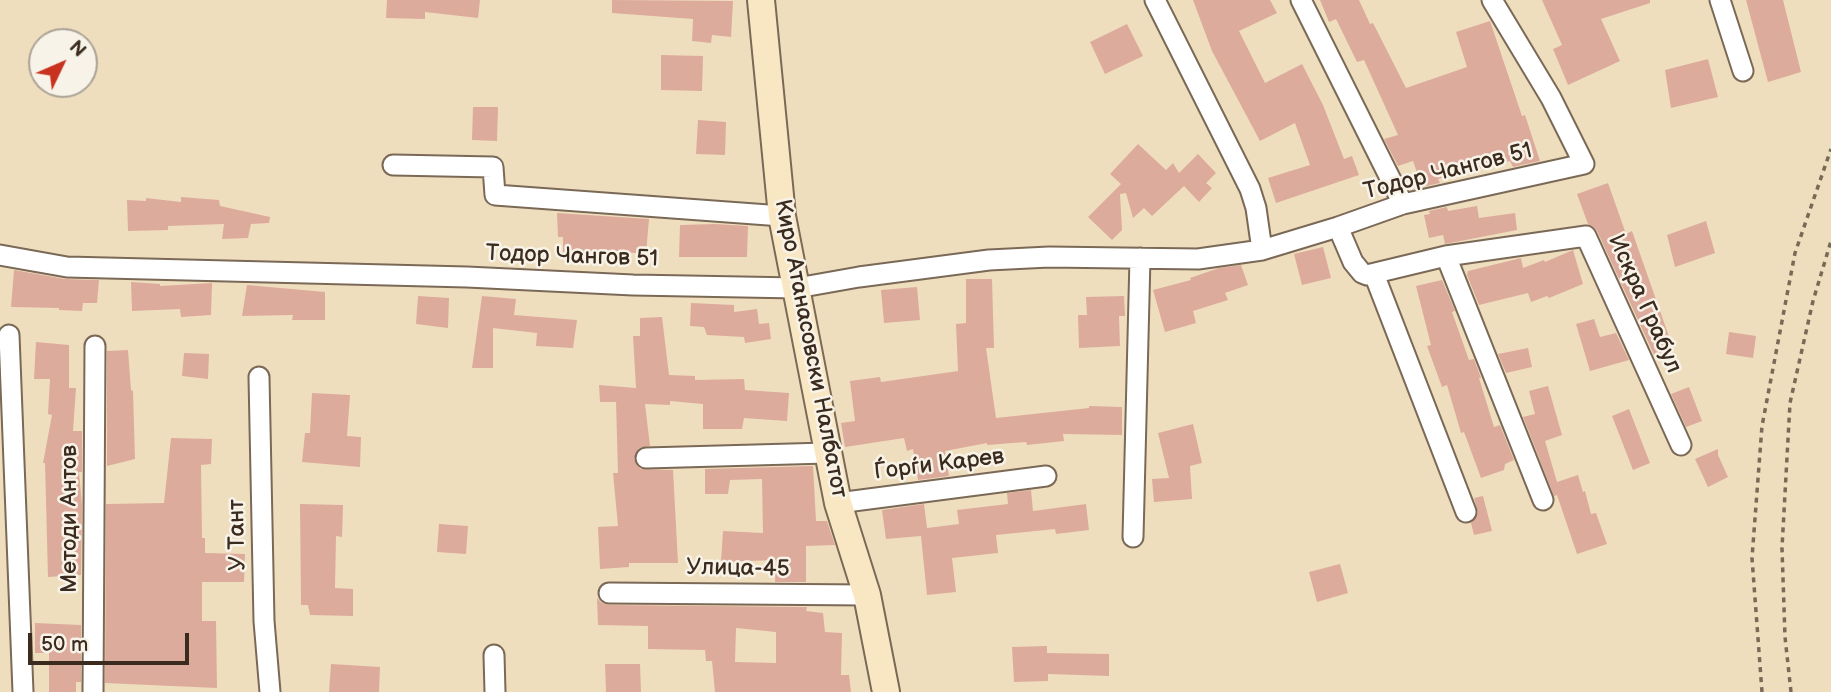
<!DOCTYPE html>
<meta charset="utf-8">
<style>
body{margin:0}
#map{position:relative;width:1831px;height:692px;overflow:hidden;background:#efdebe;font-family:"Balsamiq Sans",sans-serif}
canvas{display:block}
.north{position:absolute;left:28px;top:28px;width:70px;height:70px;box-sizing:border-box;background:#f7f3e8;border:2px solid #aca397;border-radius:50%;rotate:46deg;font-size:19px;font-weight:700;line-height:28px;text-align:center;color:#3b2a1e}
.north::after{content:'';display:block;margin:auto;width:24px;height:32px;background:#c8321e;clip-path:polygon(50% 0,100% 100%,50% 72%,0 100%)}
.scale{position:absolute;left:28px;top:633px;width:161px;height:32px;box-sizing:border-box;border:4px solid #3b2a1e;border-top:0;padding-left:9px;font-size:21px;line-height:24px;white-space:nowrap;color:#3b2a1e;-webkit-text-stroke:5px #f7f3e8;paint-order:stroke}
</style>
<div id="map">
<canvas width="1831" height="692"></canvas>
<div class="north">N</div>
<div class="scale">50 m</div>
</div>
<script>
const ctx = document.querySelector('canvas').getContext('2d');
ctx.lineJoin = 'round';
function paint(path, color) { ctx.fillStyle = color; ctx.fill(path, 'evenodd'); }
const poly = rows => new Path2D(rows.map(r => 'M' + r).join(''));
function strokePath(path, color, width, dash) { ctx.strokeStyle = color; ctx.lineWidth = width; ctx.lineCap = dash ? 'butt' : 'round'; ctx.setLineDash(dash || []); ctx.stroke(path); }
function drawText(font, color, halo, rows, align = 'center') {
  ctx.font = font + ' "Balsamiq Sans",sans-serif'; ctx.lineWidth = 5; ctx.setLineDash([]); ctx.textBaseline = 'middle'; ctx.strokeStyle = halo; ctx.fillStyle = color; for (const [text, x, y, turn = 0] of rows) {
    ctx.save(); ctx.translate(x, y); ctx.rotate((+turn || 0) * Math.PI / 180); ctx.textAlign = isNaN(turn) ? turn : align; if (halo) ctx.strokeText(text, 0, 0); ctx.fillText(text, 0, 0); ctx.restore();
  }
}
paint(poly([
 [387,0,480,0,478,18,425,12,425,19,386,18],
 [612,0,733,1,731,37,712,35,711,43,692,41,693,19,612,13],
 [1193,0,1270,0,1277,13,1239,31,1265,83,1302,64,1323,105,1344,159,1352,156,1359,175,1276,203,1268,178,1310,165,1295,123,1260,141,1212,51],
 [1320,0,1359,0,1370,24,1373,23,1406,88,1467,67,1456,32,1490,21,1522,116,1525,115,1540,161,1513,167,1510,161,1438,179,1440,183,1422,187,1413,161,1398,166,1384,139,1398,135,1364,60,1357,62,1336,19,1329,22],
 [1542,0,1650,0,1650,3,1601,19,1620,61,1568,85,1553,49,1562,45],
 [1746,0,1783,0,1801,72,1768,82],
 [1127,24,1143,56,1105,74,1090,42],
 [661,55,703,56,702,91,661,90],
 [1708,59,1718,97,1671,108,1665,70],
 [473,107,498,107,497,141,472,140],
 [698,120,726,122,725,155,696,154],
 [1138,144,1166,170,1173,163,1179,173,1198,154,1216,173,1206,183,1212,188,1199,202,1184,186,1152,216,1144,208,1133,218,1126,193,1120,194,1122,230,1112,240,1088,217,1121,184,1110,174],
 [1608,183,1626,234,1632,231,1673,348,1655,357,1597,231,1588,224,1577,194],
 [181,197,219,200,220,206,270,217,269,223,251,224,248,238,222,239,224,224,168,226,168,230,128,231,127,200,146,201,146,198,181,202],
 [1477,206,1479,218,1515,213,1517,230,1445,244,1443,235,1429,238,1424,215,1430,214,1429,211,1447,207,1448,211],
 [557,213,649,219,646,254,601,250,601,255,563,255,563,237,558,237],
 [1706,221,1715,253,1675,267,1667,235],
 [715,224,748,226,747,257,679,257,680,225],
 [1323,247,1331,278,1302,285,1294,254],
 [1573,250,1583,284,1549,298,1547,296,1531,302,1528,293,1479,305,1467,275,1468,271,1521,258,1523,268,1544,260,1545,262],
 [1241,265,1248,285,1225,293,1228,300,1193,311,1196,323,1165,332,1153,290,1191,280,1190,278,1219,268],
 [14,270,65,279,99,280,97,303,83,303,82,311,59,310,59,308,11,307],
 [966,279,992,279,994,348,986,348,996,418,1089,408,1089,406,1122,407,1122,435,1063,434,1064,441,1027,445,1026,442,987,445,987,443,945,451,949,476,918,480,913,449,907,451,904,438,845,447,841,423,855,421,850,381,880,377,881,382,958,371,956,324,966,323],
 [1442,280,1455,311,1452,312,1469,360,1474,359,1481,378,1479,378,1494,427,1500,425,1514,460,1505,464,1504,470,1481,478,1464,432,1461,433,1447,385,1442,387,1427,346,1431,345,1416,286],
 [131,282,160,284,160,286,212,283,211,315,181,317,180,309,132,311],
 [247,285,325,292,325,320,292,320,293,315,242,316],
 [917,287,920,320,884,323,881,290],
 [418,296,449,298,448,328,416,324],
 [482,296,516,299,514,315,577,320,573,348,536,346,537,333,493,328,493,368,472,368],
 [1124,296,1125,316,1119,316,1120,346,1079,348,1078,315,1087,315,1086,297],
 [691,303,734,305,734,312,757,309,759,324,769,323,771,339,745,343,744,337,707,335,704,327,690,326],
 [662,317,669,375,695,376,695,380,744,379,745,390,789,393,787,421,744,418,742,429,703,429,703,404,670,401,670,405,645,404,650,446,639,448,634,459,641,469,673,470,678,563,629,563,629,567,600,569,598,527,618,526,613,473,618,473,616,402,600,402,599,385,636,388,633,336,640,336,640,318],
 [1594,319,1600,337,1616,333,1629,360,1590,371,1576,324],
 [1729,332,1756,336,1753,358,1726,354],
 [36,342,69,345,69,388,76,388,73,431,82,431,82,472,79,472,82,505,81,575,48,577,45,463,43,463,52,415,48,414,50,379,34,379],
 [1528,348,1532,367,1506,373,1498,354],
 [128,350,131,390,133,391,135,459,107,466,107,351],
 [184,353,209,354,208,379,182,376],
 [1548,386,1562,435,1545,441,1557,482,1578,475,1583,492,1585,491,1591,514,1596,513,1607,544,1577,554,1557,495,1554,496,1523,417,1535,414,1529,391],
 [1689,387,1702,421,1686,427,1671,394],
 [312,393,350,395,347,436,361,437,360,467,302,462,305,433,310,433],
 [1629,409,1650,463,1633,470,1612,416],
 [1193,424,1202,463,1190,466,1192,499,1154,502,1152,479,1169,478,1158,433],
 [171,438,212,439,211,464,201,465,202,538,205,538,205,553,245,554,244,582,202,582,202,621,216,621,217,688,105,683,106,504,164,503],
 [1718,449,1718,455,1728,477,1708,487,1695,459],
 [813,466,816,521,827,521,835,545,806,546,806,582,775,582,776,560,721,562,723,531,763,533,762,479,730,480,728,494,705,494,705,469],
 [1031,490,1033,511,1086,504,1089,530,1056,534,1055,529,996,535,998,553,952,558,956,592,927,595,921,536,886,539,882,510,924,504,927,528,959,524,957,510,1008,504,1007,493],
 [1483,496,1492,531,1474,535,1471,523,1478,513,1474,498],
 [300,504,343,505,342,537,336,536,335,588,353,589,353,616,310,615,308,605,301,605],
 [439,524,468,526,466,554,437,552],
 [1340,564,1348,593,1317,602,1309,572],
 [597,598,602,603,609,605,807,607,806,611,823,613,825,632,842,633,841,675,849,675,851,692,715,692,712,661,706,661,705,650,648,649,648,626,598,625],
 [736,628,776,632,776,663,735,662],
 [35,623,81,625,81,682,76,682,76,692,49,692,49,653,35,653],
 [1047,646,1047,653,1109,654,1109,676,1048,674,1048,681,1014,682,1012,647],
 [331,664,380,667,379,692,329,692],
 [605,664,640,664,641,692,606,692]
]), '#ddab9c');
const street = poly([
 [1155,0,1250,189,1256,208,1262,250],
 [1301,0,1403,204],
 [1720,0,1743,71],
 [393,165,493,167,495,195,782,216],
 [1338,227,1353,262,1362,273,1367,275,1446,256,1586,236,1681,445],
 [0,255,67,267,467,277,633,285,797,288,859,277,989,260,1049,257,1198,259,1262,250,1338,227,1403,204,1584,164,1551,98,1492,0],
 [1446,256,1543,500],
 [1374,274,1466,512],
 [9,335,23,692],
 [259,377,264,621,270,692],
 [646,458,827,453],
 [838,503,1046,476],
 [1133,537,1140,258],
 [609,593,867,595],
 [494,655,495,692],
 [93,692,95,346]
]);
const secondary = poly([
 [761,0,782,216,838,503,867,595,886,692]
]);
strokePath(street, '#7a6956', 23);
strokePath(secondary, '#7a6956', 30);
strokePath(poly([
 [1762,692,1752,558,1762,426,1795,253,1831,149],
 [1791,692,1785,637,1782,548,1790,403,1813,301,1831,241]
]), '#7a6956', 3.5, [5, 5]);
strokePath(street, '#fff', 19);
strokePath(secondary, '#f9e7c3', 26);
drawText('23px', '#3b2a1e', '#f7f3e8', [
 ["Тодор Чангов 51",1448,172,-14],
 ["Тодор Чангов 51",572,257,2],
 ["Искра Грабул",1644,304,66],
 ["Киро Атанасовски Налбатот",810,349,79],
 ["Ѓорѓи Карев",939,465,-7],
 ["Методи Антов",70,519,-90],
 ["У Тант",238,535,-91],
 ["Улица-45",738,569,1]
]);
</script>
